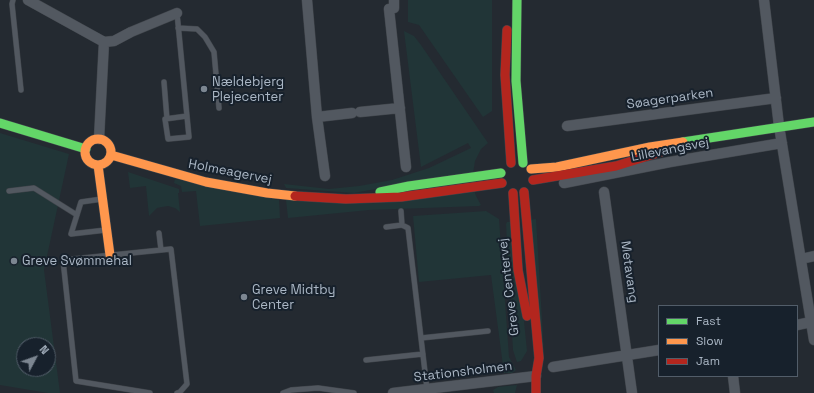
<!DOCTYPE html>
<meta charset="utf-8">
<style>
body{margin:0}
#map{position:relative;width:814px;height:393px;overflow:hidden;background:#242a31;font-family:"Space Grotesk",sans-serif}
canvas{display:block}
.legend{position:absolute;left:658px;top:305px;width:140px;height:72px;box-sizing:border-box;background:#17212c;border:1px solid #525d69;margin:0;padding:5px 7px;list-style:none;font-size:12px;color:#abb7c5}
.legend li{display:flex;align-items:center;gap:8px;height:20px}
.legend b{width:20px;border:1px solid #525d69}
.north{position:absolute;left:16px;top:337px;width:40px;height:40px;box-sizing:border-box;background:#17212c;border:1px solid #525d69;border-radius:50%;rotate:49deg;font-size:11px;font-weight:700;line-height:16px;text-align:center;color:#abb7c5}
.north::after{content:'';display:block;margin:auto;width:14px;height:18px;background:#7c8691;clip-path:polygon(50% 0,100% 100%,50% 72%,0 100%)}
</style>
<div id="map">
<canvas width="814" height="393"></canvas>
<ul class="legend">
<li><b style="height:5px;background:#63d668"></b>Fast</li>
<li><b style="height:5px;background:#ff974d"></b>Slow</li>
<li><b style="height:5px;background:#b3261e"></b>Jam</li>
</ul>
<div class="north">N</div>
</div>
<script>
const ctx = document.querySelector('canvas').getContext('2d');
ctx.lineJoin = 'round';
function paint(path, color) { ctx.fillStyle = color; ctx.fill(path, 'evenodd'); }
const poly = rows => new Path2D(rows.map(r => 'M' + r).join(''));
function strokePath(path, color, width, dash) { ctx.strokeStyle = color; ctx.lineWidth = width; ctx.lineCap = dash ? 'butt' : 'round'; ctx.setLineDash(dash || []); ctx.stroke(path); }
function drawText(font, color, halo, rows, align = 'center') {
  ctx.font = font + ' "Space Grotesk",sans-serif'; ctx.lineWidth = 4; ctx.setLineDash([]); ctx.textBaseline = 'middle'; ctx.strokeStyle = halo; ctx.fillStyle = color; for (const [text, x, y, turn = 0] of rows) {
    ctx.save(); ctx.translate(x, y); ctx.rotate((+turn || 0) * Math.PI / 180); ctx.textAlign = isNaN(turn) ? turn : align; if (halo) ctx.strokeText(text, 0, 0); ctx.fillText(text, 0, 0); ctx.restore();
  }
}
paint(poly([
 [408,0,492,0,492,111,483,117,419,25,408,22],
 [404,31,414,36,421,45,488,143,481,149,475,161,473,174,419,181,354,193,286,188,284,184,329,189,359,186,392,180,429,168,471,148,468,143,421,167],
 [0,133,69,154,44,270,60,393,48,393,0,385],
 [24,345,48,345,48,369,24,369],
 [128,172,179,189,179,193,178,193,180,212,175,208,168,206,162,207,157,208,149,216,146,186,130,188],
 [175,179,279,200,280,218,200,226,196,191,182,192,181,186,174,183],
 [474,190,476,196,481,205,479,206,369,210,288,218,286,200],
 [486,211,499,219,509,357,516,370,512,373,504,373,491,275,419,282,413,216],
 [536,219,537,235,544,353,528,220],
 [507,222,513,222,523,311,527,351,521,361,517,362,513,350,506,224],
 [517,385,515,393,494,393,493,390,498,387]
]), '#213537');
const lane = poly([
 [13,0,12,4,21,90],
 [177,13,189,137,168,139,165,119,187,116],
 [178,28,197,29,205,37,214,52,219,108],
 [164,82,167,119],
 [9,191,34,188,77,215],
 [102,199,81,202,71,234,106,230],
 [401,211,402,225],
 [402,225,408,228,427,389],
 [386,227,402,225],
 [159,233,161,250],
 [421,338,488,331],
 [366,360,423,354],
 [150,393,76,381,63,260,171,249,187,384,180,392,177,393],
 [283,393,291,390,318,388,354,393]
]);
const street = poly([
 [28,0,104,42,114,41,131,32,177,13],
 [307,0,317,117,325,176],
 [394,0,394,8,389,9,406,167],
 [764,0,779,126,814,340],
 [360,112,400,108],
 [317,117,352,113],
 [567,126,776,98],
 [99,139,104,42],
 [564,183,670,162,782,143],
 [604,192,632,393],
 [801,259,814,256],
 [797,325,811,322],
 [553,367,659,350],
 [733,376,735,393],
 [393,393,536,376]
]);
const fast = poly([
 [517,0,516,81,523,163],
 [0,123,86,149],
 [683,142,814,122],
 [380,192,409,186,501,173]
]);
const slow = poly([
 '85 152a13 13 0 1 1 26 0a13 13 0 1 1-26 0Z',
 [111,155,206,182,267,193,295,196],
 [98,165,110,255],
 [531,169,557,167,650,147,683,142]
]);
const jam = poly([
 [507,30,505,75,511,163],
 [533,180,616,166,661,152],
 [524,192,539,358,536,376,536,393],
 [513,193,518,270,527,316],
 [295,196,346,199,401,197,502,183]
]);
strokePath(lane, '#40454b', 6);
strokePath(street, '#40454b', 11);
strokePath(fast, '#40454b', 10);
strokePath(slow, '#40454b', 10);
strokePath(jam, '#40454b', 10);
strokePath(lane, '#525860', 5);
strokePath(street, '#525860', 10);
strokePath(fast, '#63d668', 9);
strokePath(slow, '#ff974d', 9);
strokePath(jam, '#b3261e', 9);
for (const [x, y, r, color] of [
 [204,89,4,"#7c8691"],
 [14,261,4,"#7c8691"],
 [244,297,4,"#7c8691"]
]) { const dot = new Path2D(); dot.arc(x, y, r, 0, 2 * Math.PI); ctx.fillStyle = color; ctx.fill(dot); strokePath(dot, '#17212c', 1.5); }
drawText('13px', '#abb7c5', '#17212c', [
 ["Nældebjerg",212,82],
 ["Plejecenter",212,97],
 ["Greve Svømmehal",22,261],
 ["Greve Midtby",252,290],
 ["Center",252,305]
], 'left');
drawText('13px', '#abb7c5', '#17212c', [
 ["Søagerparken",670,99,-8],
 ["Lillevangsvej",670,150,-11],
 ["Holmeagervej",230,172,11],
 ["Metavang",629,272,82],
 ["Greve Centervej",509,287,-97],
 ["Stationsholmen",463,372,-7]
]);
</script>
